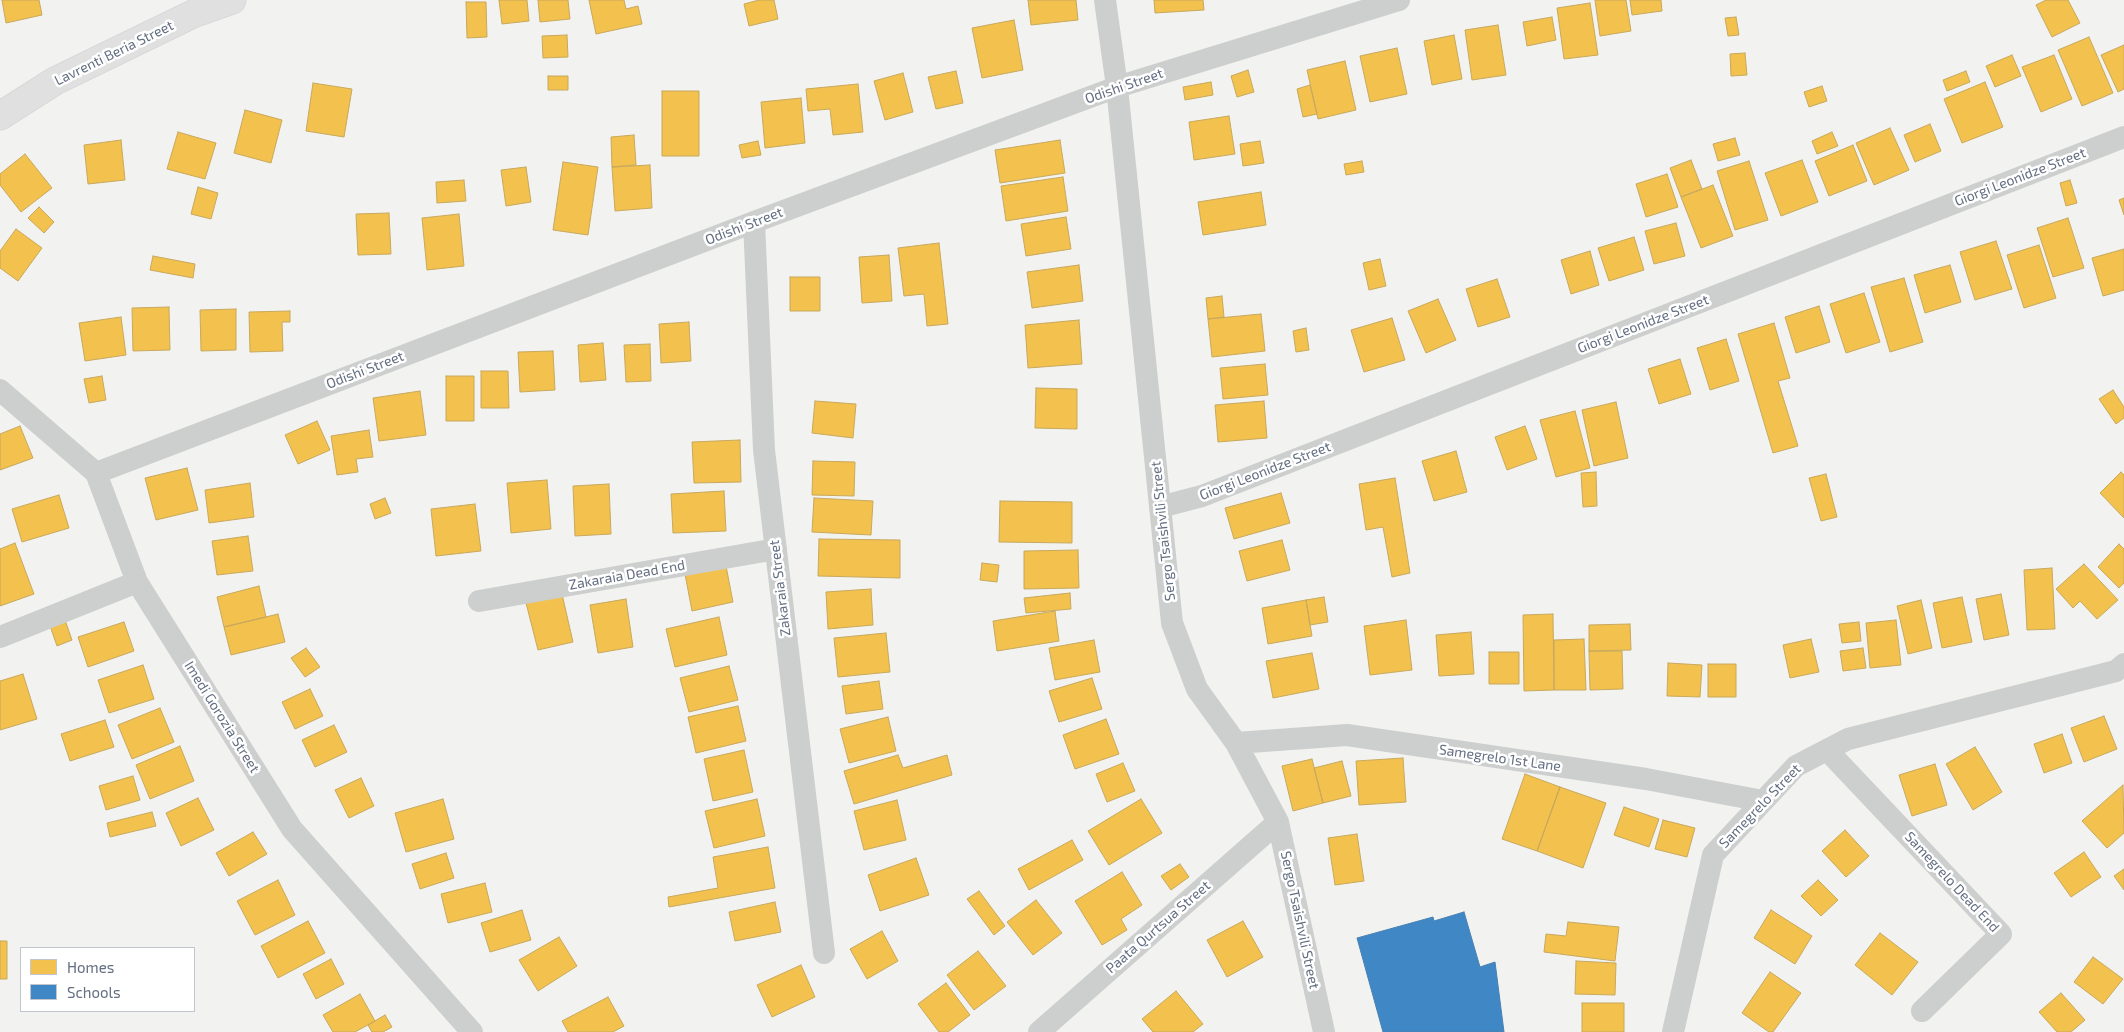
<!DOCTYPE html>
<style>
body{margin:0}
#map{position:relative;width:2124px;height:1032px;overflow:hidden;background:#f2f3f1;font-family:"Exo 2",sans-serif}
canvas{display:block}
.legend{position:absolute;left:20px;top:947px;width:175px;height:65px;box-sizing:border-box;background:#fff;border:1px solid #c1c5cd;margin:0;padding:6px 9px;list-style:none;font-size:15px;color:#636e81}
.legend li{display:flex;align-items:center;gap:10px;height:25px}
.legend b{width:25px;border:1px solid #c1c5cd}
</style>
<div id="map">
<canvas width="2124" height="1032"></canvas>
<ul class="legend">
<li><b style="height:14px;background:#f2c14e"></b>Homes</li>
<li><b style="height:14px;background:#3f88c5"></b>Schools</li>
</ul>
</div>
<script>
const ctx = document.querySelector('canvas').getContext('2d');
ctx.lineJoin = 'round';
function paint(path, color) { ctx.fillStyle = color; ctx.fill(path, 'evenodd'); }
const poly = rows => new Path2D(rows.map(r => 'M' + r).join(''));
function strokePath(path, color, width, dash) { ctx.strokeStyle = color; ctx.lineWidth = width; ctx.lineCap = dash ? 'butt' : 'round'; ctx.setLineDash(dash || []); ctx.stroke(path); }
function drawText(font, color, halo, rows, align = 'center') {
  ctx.font = font + ' "Exo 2",sans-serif'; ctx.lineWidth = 5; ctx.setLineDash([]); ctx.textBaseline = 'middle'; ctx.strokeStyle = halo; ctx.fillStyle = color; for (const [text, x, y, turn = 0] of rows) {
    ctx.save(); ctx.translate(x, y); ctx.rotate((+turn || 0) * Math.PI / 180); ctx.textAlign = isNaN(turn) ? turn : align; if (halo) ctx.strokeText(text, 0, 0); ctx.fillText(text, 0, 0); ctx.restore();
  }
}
const homes = poly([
 [2,0,39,0,42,15,6,23,2,0],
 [499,0,527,0,529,21,502,24,499,0],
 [538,0,568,0,570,19,540,22,538,0],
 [589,0,624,0,626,9,638,6,642,24,596,34,589,0],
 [759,0,774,0,778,19,749,26,744,4,759,0],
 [1028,0,1076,0,1078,20,1031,25,1028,0],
 [1154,0,1203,0,1204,10,1155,13,1154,0],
 [1595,0,1626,0,1631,31,1600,36,1595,0],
 [1630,0,1661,0,1662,11,1632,15,1630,0],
 [2046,0,2068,0,2080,23,2052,37,2036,5,2046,0],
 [466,2,486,2,487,37,467,38,466,2],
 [1590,3,1598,55,1564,59,1557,8,1590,3],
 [1552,17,1556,40,1527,46,1523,22,1552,17],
 [1736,17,1739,35,1728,36,1725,18,1736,17],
 [1014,20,1023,70,982,78,972,28,1014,20],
 [1498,25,1506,75,1472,80,1465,30,1498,25],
 [567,35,568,57,543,58,542,36,567,35],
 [1454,35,1462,79,1432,85,1424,41,1454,35],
 [2089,37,2113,93,2082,106,2058,50,2089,37],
 [2124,45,2124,89,2118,92,2101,55,2124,45],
 [1397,48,1407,94,1370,102,1360,56,1397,48],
 [1745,53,1747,75,1731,76,1730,54,1745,53],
 [2012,55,2021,76,1995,87,1986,66,2012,55],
 [2054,55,2072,99,2041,112,2022,67,2054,55],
 [1345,61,1356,110,1318,119,1307,70,1345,61],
 [1248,70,1254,92,1237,97,1231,76,1248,70],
 [956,71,963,103,936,109,928,77,956,71],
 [1966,71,1970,82,1947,91,1943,80,1966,71],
 [903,73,913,112,885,120,874,81,903,73],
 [548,76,568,76,568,90,548,90,548,76],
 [1211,82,1213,95,1185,100,1183,87,1211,82],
 [1985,82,2003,127,1962,143,1944,99,1985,82],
 [313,83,352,89,344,137,306,131,313,83],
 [858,84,863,132,833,135,830,109,808,111,806,89,858,84],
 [1310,85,1317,114,1303,117,1297,89,1310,85],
 [1822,86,1827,101,1809,107,1804,92,1822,86],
 [662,91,699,91,699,156,662,156,662,91],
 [801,98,805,143,765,148,761,102,801,98],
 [245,110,282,120,271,163,234,153,245,110],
 [1229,116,1235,154,1194,160,1189,122,1229,116],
 [1930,124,1941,151,1915,162,1904,135,1930,124],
 [1890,128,1909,170,1874,185,1856,143,1890,128],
 [178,132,216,143,205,179,167,169,178,132],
 [1832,132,1838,146,1817,154,1812,141,1832,132],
 [634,135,636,165,612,167,611,137,634,135],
 [1735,138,1740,155,1718,161,1713,144,1735,138],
 [121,140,125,180,88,184,84,145,121,140],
 [1060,140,1065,173,1000,183,995,150,1060,140],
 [758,141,761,155,742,158,739,145,758,141],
 [1260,141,1264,163,1243,166,1240,144,1260,141],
 [1853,145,1867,181,1829,196,1815,161,1853,145],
 [25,154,52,188,21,212,0,185,0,174,25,154],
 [1691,160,1702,189,1681,197,1670,168,1691,160],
 [1802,160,1818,202,1781,216,1765,173,1802,160],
 [1362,161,1364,172,1346,175,1344,164,1362,161],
 [1749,161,1768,220,1735,230,1717,171,1749,161],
 [563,162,598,167,588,235,553,230,563,162],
 [650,165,652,208,615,211,612,167,650,165],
 [526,167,531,202,506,206,501,170,526,167],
 [1667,174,1678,207,1646,217,1636,184,1667,174],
 [1063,177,1068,211,1006,221,1001,186,1063,177],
 [464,180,466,201,437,203,436,182,464,180],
 [2070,180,2077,203,2066,206,2060,183,2070,180],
 [1713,185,1733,236,1701,248,1681,197,1713,185],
 [198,187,218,193,211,219,191,214,198,187],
 [1261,192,1266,225,1203,235,1198,202,1261,192],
 [2124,198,2124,215,2119,200,2124,198],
 [39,207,54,222,44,233,28,218,39,207],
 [389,213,391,254,358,255,356,214,389,213],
 [459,214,464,266,427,270,422,218,459,214],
 [1066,217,1071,249,1026,256,1021,224,1066,217],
 [2068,218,2084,268,2053,277,2037,228,2068,218],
 [1676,223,1685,256,1654,264,1645,231,1676,223],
 [16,229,42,248,18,281,0,268,0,251,16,229],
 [1634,237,1644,270,1609,281,1598,248,1634,237],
 [1996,241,2012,289,1975,300,1960,252,1996,241],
 [939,243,948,324,927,326,924,294,904,296,898,248,939,243],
 [2039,245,2056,298,2024,308,2007,255,2039,245],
 [2124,249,2124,290,2103,296,2092,258,2124,249],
 [1590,251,1599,285,1571,294,1561,260,1590,251],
 [889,255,892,301,862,303,859,257,889,255],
 [153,256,195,264,193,278,150,270,153,256],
 [1380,259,1386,286,1369,290,1363,263,1380,259],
 [1079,265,1083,301,1032,308,1027,272,1079,265],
 [1950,265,1961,302,1925,313,1914,275,1950,265],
 [790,277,820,277,820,311,790,311,790,277],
 [1904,278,1923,342,1890,352,1871,287,1904,278],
 [1497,279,1510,317,1478,327,1466,289,1497,279],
 [1864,293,1880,342,1846,353,1830,304,1864,293],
 [1222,296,1224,317,1208,319,1206,298,1222,296],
 [1438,299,1456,340,1426,353,1408,311,1438,299],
 [1819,306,1830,342,1796,353,1785,317,1819,306],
 [169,307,170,350,133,351,132,308,169,307],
 [236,309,236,350,201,351,200,310,236,309],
 [290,311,290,322,282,322,283,351,250,352,249,312,290,311],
 [1261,314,1265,351,1212,357,1208,319,1261,314],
 [121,317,126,355,85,361,79,323,121,317],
 [1392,318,1405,360,1364,372,1351,330,1392,318],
 [1079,320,1082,364,1028,368,1025,325,1079,320],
 [689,322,691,361,661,363,659,324,689,322],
 [1774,323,1790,378,1778,381,1798,446,1773,453,1738,334,1774,323],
 [1306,328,1309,350,1296,352,1293,331,1306,328],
 [1726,339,1739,381,1710,390,1697,348,1726,339],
 [603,343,606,380,580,382,578,345,603,343],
 [650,344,651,381,626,382,624,345,650,344],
 [553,351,555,390,520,392,518,352,553,351],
 [1680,359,1691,394,1659,404,1648,369,1680,359],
 [1265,364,1268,395,1223,399,1220,368,1265,364],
 [481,371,508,371,509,408,481,408,481,371],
 [102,376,106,400,89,403,84,379,102,376],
 [446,376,474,376,474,421,446,421,446,376],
 [1036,388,1077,389,1077,429,1035,428,1036,388],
 [2113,390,2124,407,2124,418,2116,424,2099,399,2113,390],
 [420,391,426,435,379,441,373,398,420,391],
 [815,401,856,404,853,438,812,433,815,401],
 [1264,401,1267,438,1218,442,1215,405,1264,401],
 [1616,402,1628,458,1594,466,1582,410,1616,402],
 [1575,411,1590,468,1556,477,1540,420,1575,411],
 [317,421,330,450,298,464,285,435,317,421],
 [20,426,33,458,0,470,0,434,20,426],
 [1525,426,1537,459,1507,470,1495,437,1525,426],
 [369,430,373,457,356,459,358,472,337,475,331,436,369,430],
 [740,440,741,482,694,483,692,442,740,440],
 [1456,451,1467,492,1434,501,1422,461,1456,451],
 [813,461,855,462,854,496,812,495,813,461],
 [187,468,198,510,156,520,145,478,187,468],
 [1596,472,1597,506,1583,507,1581,473,1596,472],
 [2121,472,2124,475,2124,518,2100,493,2121,472],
 [1826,474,1837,517,1821,521,1809,478,1826,474],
 [1395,478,1410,573,1392,577,1383,527,1366,530,1359,484,1395,478],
 [547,480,551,529,511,533,507,483,547,480],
 [250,483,254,517,209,523,205,490,250,483],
 [609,484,611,534,575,536,573,486,609,484],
 [724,491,726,531,673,533,671,494,724,491],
 [1281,493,1290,523,1234,539,1225,508,1281,493],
 [59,495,69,528,22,542,12,509,59,495],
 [385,498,391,513,375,519,370,504,385,498],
 [814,498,873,501,871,535,812,532,814,498],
 [1000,501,1072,502,1072,543,999,542,1000,501],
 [475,504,481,551,436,556,431,509,475,504],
 [248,536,253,571,217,575,212,541,248,536],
 [819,539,900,540,900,578,818,576,819,539],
 [1282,540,1290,570,1247,581,1239,551,1282,540],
 [15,543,34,594,0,606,0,549,15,543],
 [2119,544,2124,549,2124,583,2119,588,2098,567,2119,544],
 [1078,550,1079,588,1024,589,1024,551,1078,550],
 [982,563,999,565,997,582,980,580,982,563],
 [2084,564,2118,600,2097,619,2080,601,2073,608,2056,589,2084,564],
 [726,566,733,602,692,611,685,574,726,566],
 [2052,568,2055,629,2027,630,2024,570,2052,568],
 [259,586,266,617,224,627,217,597,259,586],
 [871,589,873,625,828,629,826,592,871,589],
 [1070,593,1071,609,1026,613,1024,598,1070,593],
 [562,594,573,642,538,650,526,603,562,594],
 [2001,594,2009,635,1984,640,1976,599,2001,594],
 [1324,597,1328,622,1310,625,1306,600,1324,597],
 [1962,597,1972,642,1942,648,1933,603,1962,597],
 [626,599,633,647,598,653,590,605,626,599],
 [1306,600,1312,636,1268,644,1262,608,1306,600],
 [1921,600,1932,648,1908,654,1897,606,1921,600],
 [1055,611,1059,641,997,651,993,621,1055,611],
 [278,614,285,642,231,655,224,627,278,614],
 [1553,614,1554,690,1524,691,1523,615,1553,614],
 [64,617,72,640,57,646,49,623,64,617],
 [719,617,727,655,675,667,666,629,719,617],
 [1406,620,1412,670,1370,675,1364,626,1406,620],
 [1896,620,1901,665,1870,668,1866,623,1896,620],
 [124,622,134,651,88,667,78,637,124,622],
 [1859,622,1861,641,1842,643,1839,624,1859,622],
 [1630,624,1631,650,1589,651,1589,625,1630,624],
 [1471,632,1474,674,1439,676,1436,635,1471,632],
 [886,633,890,672,838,677,834,638,886,633],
 [1584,639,1586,690,1554,690,1554,640,1584,639],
 [1811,639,1819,672,1790,678,1783,645,1811,639],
 [1094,640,1100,672,1055,680,1049,648,1094,640],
 [306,648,320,667,305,677,291,658,306,648],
 [1863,648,1866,668,1843,671,1840,651,1863,648],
 [1589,651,1622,651,1623,689,1590,690,1589,651],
 [1489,652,1519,652,1519,684,1489,684,1489,652],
 [1312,653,1319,689,1273,698,1266,661,1312,653],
 [1668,663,1702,665,1700,697,1667,696,1668,663],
 [1708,664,1736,664,1736,697,1708,697,1708,664],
 [143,665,154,699,109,713,98,680,143,665],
 [729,666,738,700,689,712,680,678,729,666],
 [23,674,37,719,0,730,0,681,23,674],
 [1092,678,1102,709,1059,722,1049,691,1092,678],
 [879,681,883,709,846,714,842,686,879,681],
 [310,689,323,716,295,729,282,702,310,689],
 [738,706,746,741,696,753,688,717,738,706],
 [160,708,174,742,132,759,118,725,160,708],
 [2104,716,2117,749,2084,762,2071,728,2104,716],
 [888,717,896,751,849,763,840,729,888,717],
 [1106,719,1119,754,1075,769,1063,735,1106,719],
 [105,720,114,747,70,761,61,734,105,720],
 [334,725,347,752,315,767,302,740,334,725],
 [2062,734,2072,763,2044,773,2034,744,2062,734],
 [180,746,194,781,150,799,136,765,180,746],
 [1975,747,2002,792,1973,810,1946,764,1975,747],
 [744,750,753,792,713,801,704,759,744,750],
 [898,755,903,768,947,755,952,775,854,804,844,771,898,755],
 [1403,758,1406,802,1359,805,1356,761,1403,758],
 [1312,759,1323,803,1293,811,1282,766,1312,759],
 [1342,761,1351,796,1323,803,1314,768,1342,761],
 [1123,763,1135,791,1107,802,1096,774,1123,763],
 [1935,764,1947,805,1912,816,1899,775,1935,764],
 [1525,774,1560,787,1537,851,1502,839,1525,774],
 [133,776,140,800,106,810,99,786,133,776],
 [361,778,374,806,349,818,335,790,361,778],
 [2123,785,2124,833,2107,848,2082,821,2123,785],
 [1560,787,1606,803,1583,868,1537,851,1560,787],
 [198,798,214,830,181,846,166,813,198,798],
 [443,799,454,839,406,852,395,813,443,799],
 [757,799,765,836,714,848,705,811,757,799],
 [1141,799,1162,833,1109,865,1088,831,1141,799],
 [897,800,906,840,864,850,854,811,897,800],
 [1624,807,1659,819,1649,847,1614,835,1624,807],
 [152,812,156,826,110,837,107,823,152,812],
 [1663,820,1695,828,1687,857,1655,849,1663,820],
 [1845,830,1869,856,1846,877,1822,851,1845,830],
 [253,832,267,854,229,876,216,853,253,832],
 [1357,834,1364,881,1335,885,1328,838,1357,834],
 [1072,840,1083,860,1029,890,1018,869,1072,840],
 [768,847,775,888,669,907,668,897,718,888,713,857,768,847],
 [2084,852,2101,877,2071,897,2054,873,2084,852],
 [446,853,454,878,420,889,412,864,446,853],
 [916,858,929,895,880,911,868,875,916,858],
 [1180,864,1189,877,1171,890,1161,876,1180,864],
 [2124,869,2124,890,2114,876,2124,869],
 [1122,872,1142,905,1121,919,1127,930,1102,945,1075,901,1122,872],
 [278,880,295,915,255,935,237,901,278,880],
 [1818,880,1838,900,1821,916,1801,896,1818,880],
 [485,883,492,912,448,923,441,894,485,883],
 [979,891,1005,926,994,935,967,899,979,891],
 [1036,900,1062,933,1033,955,1007,922,1036,900],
 [775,902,781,932,735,941,729,912,775,902],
 [522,910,531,940,490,952,481,923,522,910],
 [1771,910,1812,936,1795,964,1754,938,1771,910],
 [308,921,325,953,278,978,261,946,308,921],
 [1243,921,1263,957,1227,977,1207,940,1243,921],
 [1568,922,1619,927,1615,961,1544,952,1546,934,1566,936,1568,922],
 [882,931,898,961,867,979,850,949,882,931],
 [1880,933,1918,962,1892,995,1855,965,1880,933],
 [559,937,577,966,538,991,519,960,559,937],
 [0,941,7,941,7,979,0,979,0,941],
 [978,951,1006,986,974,1010,947,975,978,951],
 [2093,957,2123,979,2103,1004,2074,982,2093,957],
 [331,959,344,984,316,999,303,974,331,959],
 [1576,961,1616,963,1615,995,1575,994,1576,961],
 [801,965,815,997,772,1017,757,985,801,965],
 [1770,972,1801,993,1773,1032,1769,1032,1742,1013,1770,972],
 [946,983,970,1015,948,1032,939,1032,918,1004,946,983],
 [1176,991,1203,1024,1193,1032,1153,1032,1142,1019,1176,991],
 [2061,993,2085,1020,2071,1032,2057,1032,2039,1012,2061,993],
 [360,994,375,1021,355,1032,333,1032,323,1015,360,994],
 [608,997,624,1026,613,1032,568,1032,562,1021,608,997],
 [1582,1003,1624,1003,1624,1032,1582,1032,1582,1003],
 [385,1015,392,1027,383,1032,372,1032,368,1025,385,1015]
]);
paint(homes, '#f2c14e');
strokePath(homes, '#c7a85d', 1);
const schools = poly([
 [1464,912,1480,967,1495,962,1504,1032,1383,1032,1357,938,1433,917,1434,921,1464,912]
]);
paint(schools, '#3f88c5');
strokePath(schools, '#4a80b1', 1);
const major = poly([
 [0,116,55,81,195,13,232,0]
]);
strokePath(major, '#cecfcf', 29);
strokePath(poly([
 [1105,0,1117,87,1172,623,1197,689,1236,743,1278,822,1324,1032],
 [754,222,764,450,824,953],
 [0,390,96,473,137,582,292,829,472,1032],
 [96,473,754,222,1117,87,1399,0],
 [1160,507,1202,496,2124,137],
 [479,601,776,549],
 [0,637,137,582],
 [1236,743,1347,735,1646,779,1763,801],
 [1827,750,2001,934,1922,1011],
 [1039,1032,1278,822],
 [1673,1032,1713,855,1796,766,1848,739,2116,671,2124,664]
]), '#cdcece', 22);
strokePath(major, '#e0e0e1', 28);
drawText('14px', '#636e81', '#fff', [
 ["Lavrenti Beria Street",114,53,-26],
 ["Odishi Street",1124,86,-19],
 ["Giorgi Leonidze Street",2020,177,-21],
 ["Odishi Street",744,226,-21],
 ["Giorgi Leonidze Street",1643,324,-21],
 ["Odishi Street",365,370,-21],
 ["Giorgi Leonidze Street",1265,471,-21],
 ["Sergo Tsaishvili Street",1163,531,-96],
 ["Zakaraia Dead End",627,575,-10],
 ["Zakaraia Street",780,588,-97],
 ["Imedi Gorozia Street",222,717,58],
 ["Samegrelo 1st Lane",1500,758,8],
 ["Samegrelo Street",1760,806,-46],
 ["Samegrelo Dead End",1952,882,47],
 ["Sergo Tsaishvili Street",1300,920,78],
 ["Paata Qurtsua Street",1158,927,-41]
]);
</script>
